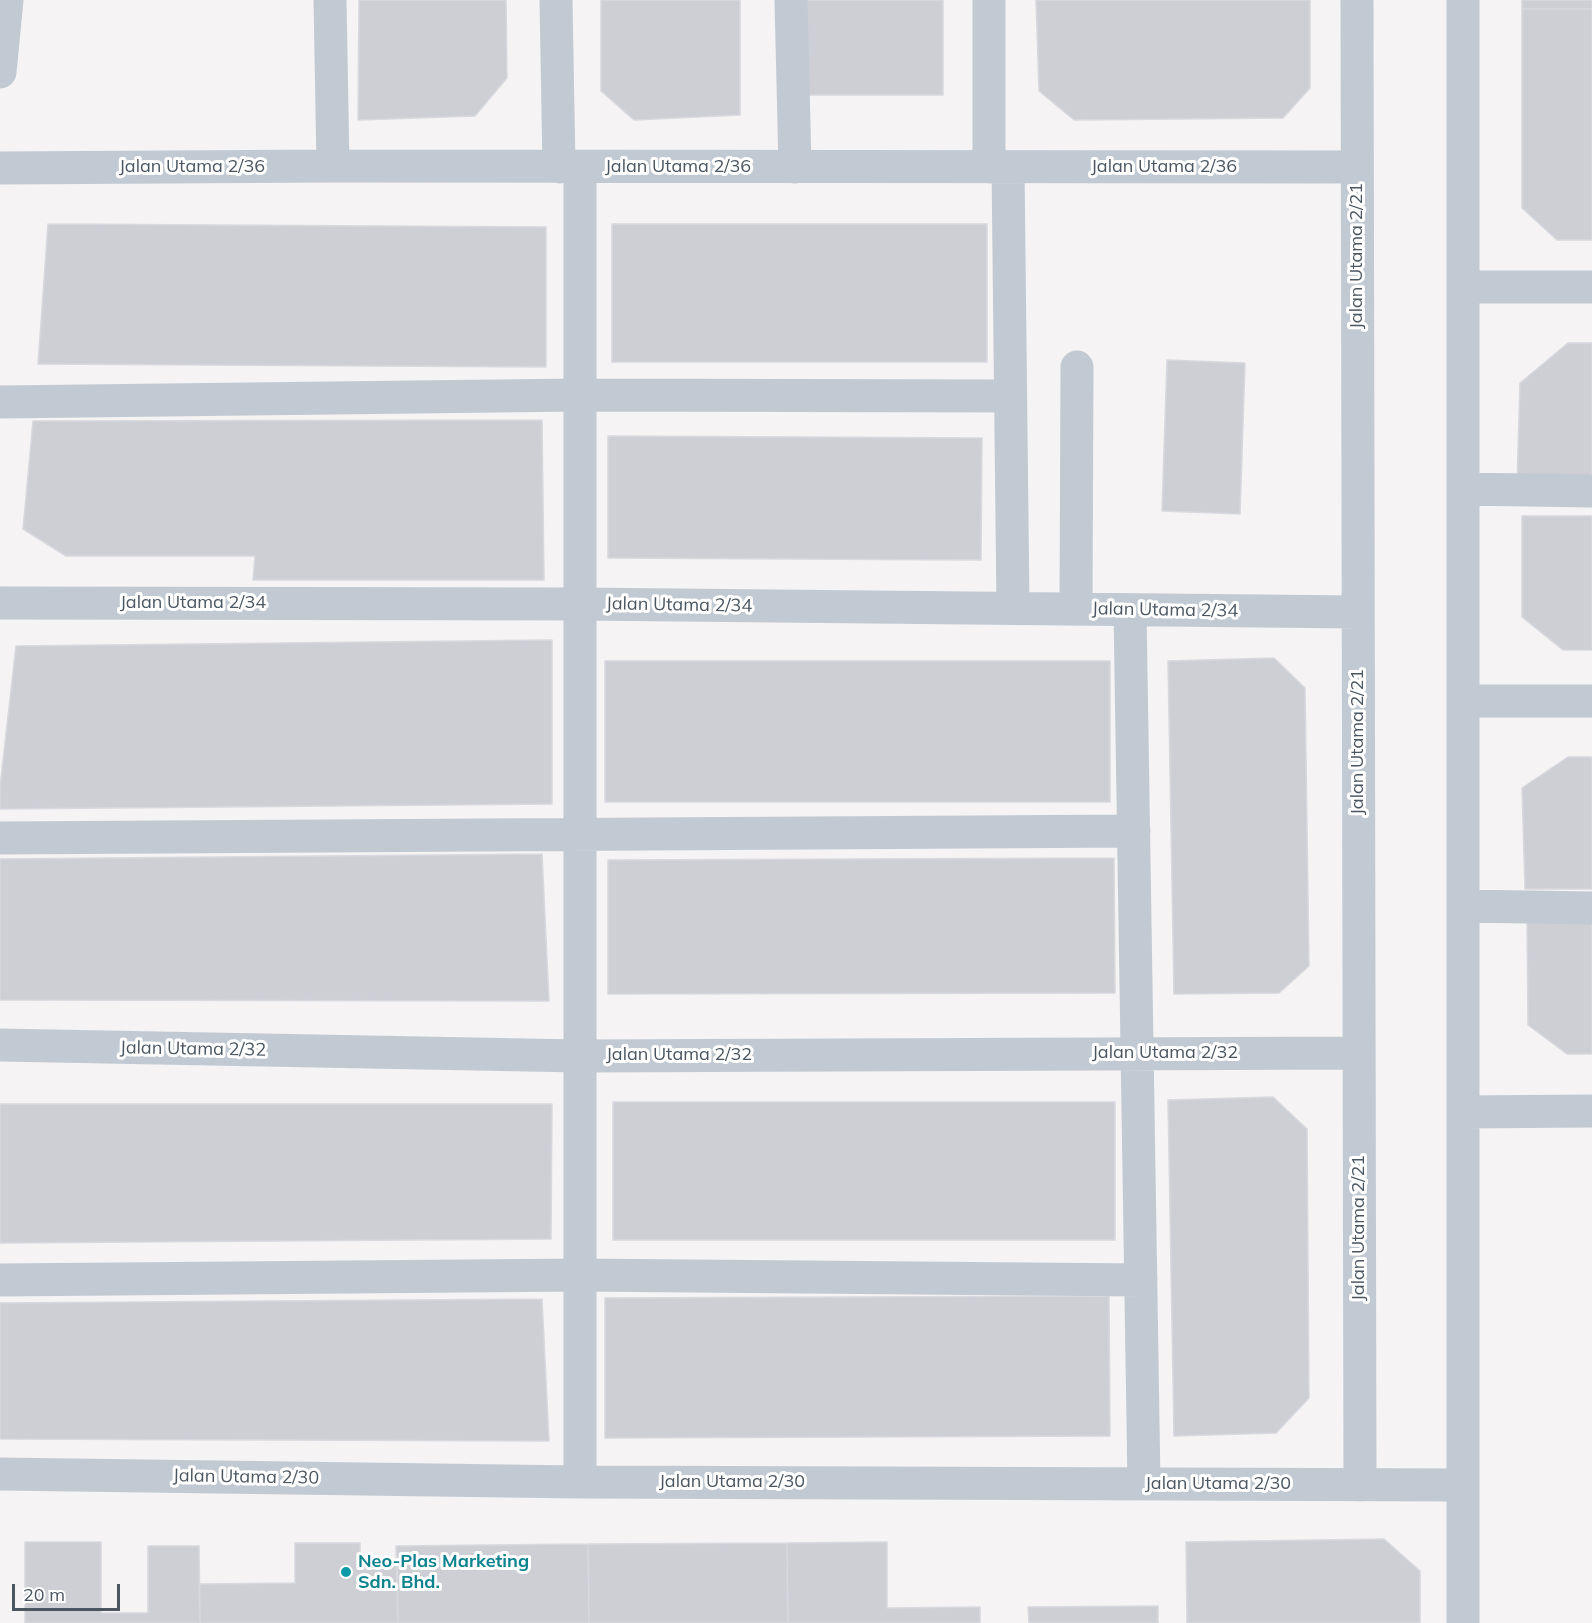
<!DOCTYPE html>
<style>
body{margin:0}
#map{position:relative;width:1592px;height:1623px;overflow:hidden;background:#f5f3f3;font-family:Mulish,sans-serif}
canvas{display:block}
.scale{position:absolute;left:12px;top:1584px;width:108px;height:27px;box-sizing:border-box;border:3px solid #4a5661;border-top:0;padding-left:8px;font-size:18px;line-height:21px;white-space:nowrap;color:#4a5661;-webkit-text-stroke:4px #fff;paint-order:stroke}
</style>
<div id="map">
<canvas width="1592" height="1623"></canvas>
<div class="scale">20 m</div>
</div>
<script>
const ctx = document.querySelector('canvas').getContext('2d');
ctx.lineJoin = 'round';
function paint(path, color) { ctx.fillStyle = color; ctx.fill(path, 'evenodd'); }
const poly = rows => new Path2D(rows.map(r => 'M' + r).join(''));
function strokePath(path, color, width, dash) { ctx.strokeStyle = color; ctx.lineWidth = width; ctx.lineCap = dash ? 'butt' : 'round'; ctx.setLineDash(dash || []); ctx.stroke(path); }
function drawText(font, color, halo, rows, align = 'center') {
  ctx.font = font + ' Mulish,sans-serif'; ctx.lineWidth = 6; ctx.setLineDash([]); ctx.textBaseline = 'middle'; ctx.strokeStyle = halo; ctx.fillStyle = color; for (const [text, x, y, turn = 0] of rows) {
    ctx.save(); ctx.translate(x, y); ctx.rotate((+turn || 0) * Math.PI / 180); ctx.textAlign = isNaN(turn) ? turn : align; if (halo) ctx.strokeText(text, 0, 0); ctx.fillText(text, 0, 0); ctx.restore();
  }
}
const building = poly([
 [359,0,506,0,507,78,475,116,358,120,359,0],
 [601,0,740,0,740,115,634,120,601,91,601,0],
 [800,0,943,0,943,95,801,95,800,0],
 [1036,0,1310,0,1310,88,1283,118,1074,120,1039,91,1036,0],
 [1522,0,1592,0,1592,9,1522,9,1522,0],
 [1522,9,1592,9,1592,240,1557,240,1522,208,1522,9],
 [48,224,546,227,546,367,38,364,48,224],
 [612,224,987,224,987,362,612,362,612,224],
 [1568,343,1592,343,1592,485,1517,484,1520,383,1568,343],
 [1167,360,1245,363,1240,514,1162,511,1167,360],
 [542,420,544,580,253,580,255,556,66,556,23,529,33,421,542,420],
 [608,436,982,438,981,560,608,558,608,436],
 [1522,516,1592,516,1592,650,1563,650,1522,617,1522,516],
 [552,640,552,804,0,809,0,787,16,646,552,640],
 [1274,658,1305,688,1309,966,1279,993,1174,994,1168,661,1274,658],
 [605,661,1110,661,1110,802,605,802,605,661],
 [1568,757,1592,757,1592,889,1525,889,1522,788,1568,757],
 [542,854,549,1001,0,1000,0,859,542,854],
 [1114,858,1115,993,608,994,608,860,1114,858],
 [1527,922,1592,922,1592,1054,1567,1054,1528,1025,1527,922],
 [1273,1097,1307,1129,1309,1398,1276,1433,1174,1436,1168,1100,1273,1097],
 [613,1102,1115,1102,1115,1240,613,1240,613,1102],
 [0,1104,552,1104,551,1239,0,1243,0,1104],
 [1109,1296,1110,1436,605,1438,605,1298,1109,1296],
 [542,1299,549,1441,0,1439,0,1303,542,1299],
 [1384,1539,1420,1571,1420,1623,1187,1623,1186,1542,1384,1539],
 [25,1542,101,1542,101,1613,148,1613,148,1546,199,1546,200,1623,25,1623,25,1542],
 [887,1542,887,1608,980,1607,980,1623,788,1623,787,1543,887,1542],
 [295,1543,360,1543,360,1560,397,1560,398,1623,200,1623,199,1584,295,1583,295,1543],
 [787,1543,788,1623,589,1623,588,1544,787,1543],
 [588,1544,589,1623,398,1623,396,1546,588,1544],
 [1158,1606,1158,1623,1029,1623,1028,1607,1158,1606]
]);
paint(building, '#cdcfd5');
strokePath(building, '#d7d9de', 1.5);
strokePath(poly([
 [330,0,333,166],
 [556,0,559,167],
 [791,0,795,167],
 [989,0,989,167],
 [1357,0,1360,1485],
 [1463,0,1463,1623],
 [0,72,7,0],
 [580,167,580,1482],
 [1008,167,1013,608],
 [0,168,333,166,1357,167],
 [1463,287,1592,287],
 [0,402,580,395,1010,396],
 [1463,489,1592,491],
 [0,603,580,604,1358,612],
 [1076,609,1077,367],
 [1130,610,1144,1484],
 [1463,701,1592,701],
 [0,838,1134,831],
 [1463,906,1592,908],
 [0,1045,580,1056,1359,1053],
 [1463,1112,1592,1111],
 [0,1280,580,1275,1141,1280],
 [0,1474,580,1482,1463,1485]
]), '#c1cad2', 33);
for (const [x, y, r, color] of [
 [346,1572,6,"#0f9aa8"]
]) { const dot = new Path2D(); dot.arc(x, y, r, 0, 2 * Math.PI); ctx.fillStyle = color; ctx.fill(dot); strokePath(dot, '#fff', 2); }
drawText('18px', '#4a5661', '#fff', [
 ["Jalan Utama 2/36",192,167],
 ["Jalan Utama 2/36",678,167],
 ["Jalan Utama 2/36",1164,167],
 ["Jalan Utama 2/21",1357,256,-90],
 ["Jalan Utama 2/34",193,603],
 ["Jalan Utama 2/34",679,605,1],
 ["Jalan Utama 2/34",1165,610,1],
 ["Jalan Utama 2/21",1358,742,-90],
 ["Jalan Utama 2/32",193,1049,1],
 ["Jalan Utama 2/32",1165,1053],
 ["Jalan Utama 2/32",679,1055],
 ["Jalan Utama 2/21",1359,1228,-90],
 ["Jalan Utama 2/30",246,1477,1],
 ["Jalan Utama 2/30",732,1482],
 ["Jalan Utama 2/30",1218,1484]
]);
drawText('bold 18px', '#0d838f', '#fff', [
 ["Neo-Plas Marketing",358,1562],
 ["Sdn. Bhd.",358,1583]
], 'left');
</script>
